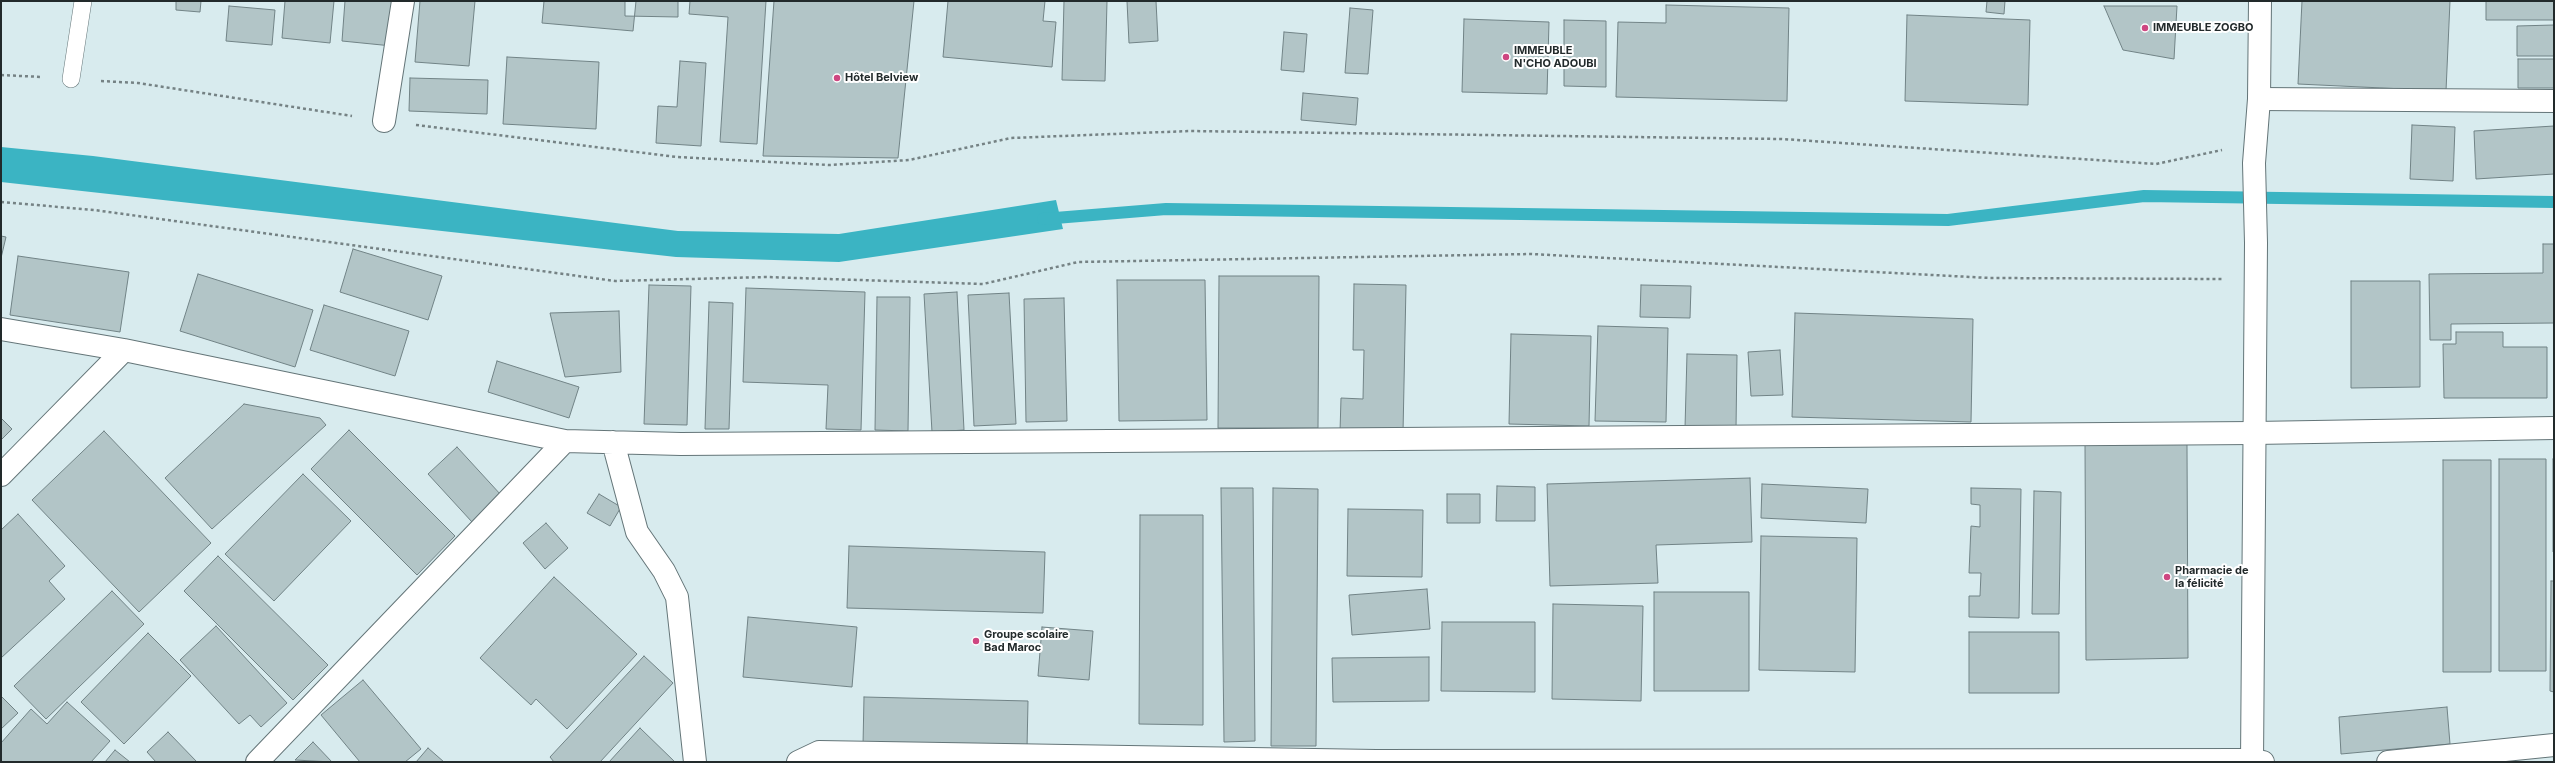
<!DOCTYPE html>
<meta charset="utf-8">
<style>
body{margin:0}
#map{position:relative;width:2555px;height:763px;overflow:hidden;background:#d8ebee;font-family:Inter,sans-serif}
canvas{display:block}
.frame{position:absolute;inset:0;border:2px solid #222a2b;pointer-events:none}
</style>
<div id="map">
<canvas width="2555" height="763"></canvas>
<div class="frame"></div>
</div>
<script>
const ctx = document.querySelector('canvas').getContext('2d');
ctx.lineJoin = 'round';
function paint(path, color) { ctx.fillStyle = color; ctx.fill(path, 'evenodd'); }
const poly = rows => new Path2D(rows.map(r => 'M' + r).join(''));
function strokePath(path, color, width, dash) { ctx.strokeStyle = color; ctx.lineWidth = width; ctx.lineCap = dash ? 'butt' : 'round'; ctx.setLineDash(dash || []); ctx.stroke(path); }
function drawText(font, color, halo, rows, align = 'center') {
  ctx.font = font + ' Inter,sans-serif'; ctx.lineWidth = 4; ctx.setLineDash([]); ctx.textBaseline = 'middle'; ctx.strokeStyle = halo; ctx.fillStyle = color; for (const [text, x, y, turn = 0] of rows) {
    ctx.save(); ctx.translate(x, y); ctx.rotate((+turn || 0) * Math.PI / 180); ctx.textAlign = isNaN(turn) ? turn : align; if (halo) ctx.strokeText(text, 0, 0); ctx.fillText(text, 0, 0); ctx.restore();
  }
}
paint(poly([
 [1,147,93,156,678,231,839,234,1056,200,1063,229,839,262,676,257,1,182]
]), '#3bb4c3');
strokePath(poly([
 [1043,219,1166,209,1948,220,2144,196,2554,202]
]), '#3bb4c3', 12);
const building = poly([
 [176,1,201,1,200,12,176,10,176,1],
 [285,1,334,1,330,43,282,38,285,1],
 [345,1,396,1,392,46,342,41,345,1],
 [420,1,475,1,469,66,415,62,420,1],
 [544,1,636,1,633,31,542,23,544,1],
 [625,1,678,1,678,17,625,16,625,1],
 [690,1,766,1,757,144,720,142,728,17,689,14,690,1],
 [774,1,914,1,898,158,763,156,774,1],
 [948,1,1045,1,1043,21,1056,22,1052,67,943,57,948,1],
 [1064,1,1107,1,1105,81,1062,80,1064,1],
 [1127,1,1156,1,1158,41,1129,43,1127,1],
 [1987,1,2005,1,2004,14,1986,12,1987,1],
 [2302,1,2450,1,2446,91,2298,84,2302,1],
 [2486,1,2554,1,2554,20,2486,20,2486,1],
 [1666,5,1789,8,1787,101,1616,97,1618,22,1666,23,1666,5],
 [229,6,275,10,272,45,226,41,229,6],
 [2104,6,2177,6,2174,59,2123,50,2104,6],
 [1350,8,1373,10,1368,74,1345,73,1350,8],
 [1907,15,2030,20,2028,105,1905,101,1907,15],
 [1464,19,1549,22,1547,94,1462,92,1464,19],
 [1564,20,1606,21,1606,87,1564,86,1564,20],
 [2554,25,2554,56,2517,56,2517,26,2554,25],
 [1284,32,1307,34,1304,72,1281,70,1284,32],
 [507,57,599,62,596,129,503,124,507,57],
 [2518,59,2554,59,2554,88,2518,88,2518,59],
 [680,61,706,63,701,146,656,143,658,106,677,107,680,61],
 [410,78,488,80,487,114,409,111,410,78],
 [1303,93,1358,98,1356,125,1301,120,1303,93],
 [2412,125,2455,127,2453,181,2410,179,2412,125],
 [2554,126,2554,174,2476,179,2474,131,2554,126],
 [1,236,6,237,1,258,1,236],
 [2543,244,2554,244,2554,323,2451,324,2451,340,2430,340,2429,274,2543,273,2543,244],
 [353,249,442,276,428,320,340,292,353,249],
 [18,256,129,272,120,332,10,315,18,256],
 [198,274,313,310,295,367,180,331,198,274],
 [1219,276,1319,276,1318,428,1218,428,1219,276],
 [1117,280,1205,280,1207,420,1119,421,1117,280],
 [2351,281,2420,281,2420,387,2351,388,2351,281],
 [1354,284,1406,285,1403,433,1340,432,1341,398,1363,399,1364,350,1353,350,1354,284],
 [649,285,691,286,687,425,644,424,649,285],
 [1641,285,1691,286,1690,318,1640,317,1641,285],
 [746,288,865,292,861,430,826,429,828,385,743,382,746,288],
 [957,292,964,430,932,432,924,294,957,292],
 [1009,293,1016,424,974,426,968,295,1009,293],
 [877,297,910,297,908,431,875,430,877,297],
 [1064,298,1067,421,1026,422,1024,299,1064,298],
 [709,302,733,303,729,429,705,429,709,302],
 [324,305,409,331,395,376,310,350,324,305],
 [619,311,621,372,565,377,550,313,619,311],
 [1795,313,1973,319,1971,422,1792,417,1795,313],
 [1598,326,1668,328,1666,422,1595,421,1598,326],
 [2456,332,2503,332,2503,347,2547,347,2547,398,2444,398,2443,344,2456,344,2456,332],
 [1511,334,1591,336,1589,426,1509,424,1511,334],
 [1780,350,1783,395,1751,396,1748,352,1780,350],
 [1687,354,1737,355,1736,429,1685,428,1687,354],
 [497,361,579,387,569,418,488,392,497,361],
 [244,404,320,418,326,425,212,529,165,478,244,404],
 [1,418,12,429,1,440,1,418],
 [349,430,455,536,417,575,311,469,349,430],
 [104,431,211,543,139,612,32,500,104,431],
 [2187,444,2188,658,2086,660,2085,445,2187,444],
 [457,447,501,495,472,522,428,474,457,447],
 [2499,459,2546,459,2546,671,2499,671,2499,459],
 [2553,459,2554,459,2554,552,2553,552,2553,459],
 [2443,460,2491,460,2491,672,2443,672,2443,460],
 [303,474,351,521,274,601,225,554,303,474],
 [1750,478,1752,542,1656,545,1658,583,1550,586,1547,484,1750,478],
 [1762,484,1868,489,1866,523,1761,518,1762,484],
 [1497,486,1535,487,1535,521,1496,521,1497,486],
 [1221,488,1253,488,1255,741,1224,742,1221,488],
 [1273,488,1318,489,1316,746,1271,746,1273,488],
 [1971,488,2021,489,2019,618,1969,617,1969,596,1980,596,1981,573,1969,573,1971,526,1980,527,1980,505,1971,504,1971,488],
 [2034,491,2061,492,2059,614,2032,614,2034,491],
 [599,494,621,507,610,526,587,513,599,494],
 [1447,494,1480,494,1480,523,1447,523,1447,494],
 [1348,509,1423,510,1422,577,1347,576,1348,509],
 [18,514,65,566,49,581,65,599,1,658,1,530,18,514],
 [1140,515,1203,515,1203,725,1139,724,1140,515],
 [546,523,568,548,545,569,523,543,546,523],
 [1761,536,1857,538,1855,672,1759,670,1761,536],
 [849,546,1045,552,1043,613,847,608,849,546],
 [218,556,328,665,293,700,184,591,218,556],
 [554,577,637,654,567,729,536,699,531,705,480,658,554,577],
 [2551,581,2554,581,2554,692,2550,691,2551,581],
 [1427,589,1430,629,1352,635,1349,595,1427,589],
 [112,591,144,624,46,719,14,686,112,591],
 [1654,592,1749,592,1749,691,1654,691,1654,592],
 [1553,604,1643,606,1641,701,1552,699,1553,604],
 [748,617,857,627,852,687,743,677,748,617],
 [1442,622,1535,622,1535,692,1441,691,1442,622],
 [216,626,287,703,261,727,250,715,239,724,180,660,216,626],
 [1042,627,1093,631,1089,680,1038,676,1042,627],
 [1969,632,2059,632,2059,693,1969,693,1969,632],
 [148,633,191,676,124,744,81,702,148,633],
 [644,656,673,683,600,762,554,762,550,757,644,656],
 [1429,657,1429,701,1333,702,1332,658,1429,657],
 [363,680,421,749,405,762,360,762,321,715,363,680],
 [1,696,18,713,1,729,1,696],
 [864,697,1028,701,1027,749,863,745,864,697],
 [67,702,110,741,91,762,1,762,1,743,31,709,47,724,67,702],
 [2447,707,2450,744,2341,754,2339,717,2447,707],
 [640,728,675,762,609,762,640,728],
 [168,732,197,762,156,762,147,752,168,732],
 [313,742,332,762,295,760,313,742],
 [428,748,444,762,416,762,428,748],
 [115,750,130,762,105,762,115,750]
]);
paint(building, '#b2c5c7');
strokePath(building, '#718386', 1);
const lane = poly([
 [71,79,83,1]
]);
const street = poly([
 [2259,99,2554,101],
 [384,121,403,1],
 [1,329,124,350,565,441,681,444,2254,433,2554,428],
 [613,442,637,532,664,571,677,597,695,762],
 [1,475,124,350],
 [257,762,565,441],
 [798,762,819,752,1376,761,2252,760,2263,762],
 [2388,762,2554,745]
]);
const secondary = poly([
 [2252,762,2256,243,2254,163,2259,99,2260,1]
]);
strokePath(lane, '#647578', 18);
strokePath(street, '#647578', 24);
strokePath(secondary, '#647578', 24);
strokePath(poly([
 [1,75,42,77],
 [101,81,138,83,352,116],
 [416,125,677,157,829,165,909,160,1011,138,1190,131,1782,139,2156,164,2222,150],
 [1,202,94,210,615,281,766,277,983,284,1078,262,1531,254,1990,278,2223,279]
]), '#758284', 2.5, [3, 3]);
strokePath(lane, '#fff', 17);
strokePath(street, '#fff', 22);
strokePath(secondary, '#fff', 22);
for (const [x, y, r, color] of [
 [2145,28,4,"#ce4681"],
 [1506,57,4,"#ce4681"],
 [837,78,4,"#ce4681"],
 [2167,577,4,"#ce4681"],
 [976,641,4,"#ce4681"]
]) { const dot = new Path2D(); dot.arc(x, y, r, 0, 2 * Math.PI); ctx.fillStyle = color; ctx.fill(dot); strokePath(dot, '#fff', 1.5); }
drawText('bold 11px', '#222a2b', '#fff', [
 ["IMMEUBLE ZOGBO",2153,28],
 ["IMMEUBLE",1514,51],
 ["N'CHO ADOUBI",1514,64],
 ["Hôtel Belview",845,78],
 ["Pharmacie de",2175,571],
 ["la félicité",2175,584],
 ["Groupe scolaire",984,635],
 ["Bad Maroc",984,648]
], 'left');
</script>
